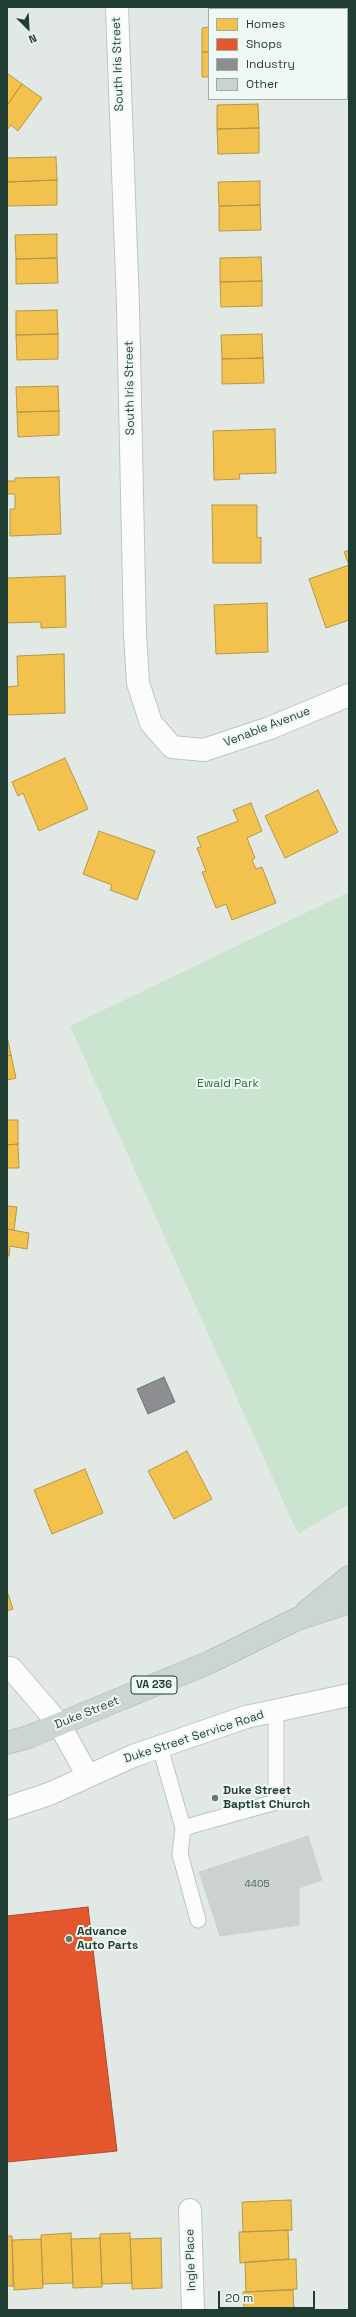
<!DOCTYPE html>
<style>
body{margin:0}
#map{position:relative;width:356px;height:2317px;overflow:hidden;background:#e2e9e5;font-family:"Space Grotesk",sans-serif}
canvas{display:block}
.frame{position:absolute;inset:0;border:8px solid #1f3d33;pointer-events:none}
.legend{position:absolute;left:208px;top:8px;width:140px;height:92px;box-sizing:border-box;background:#f0f8f3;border:1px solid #9cada6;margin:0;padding:5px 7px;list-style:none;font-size:12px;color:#1f3d33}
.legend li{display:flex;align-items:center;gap:8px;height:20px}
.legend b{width:20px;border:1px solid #9cada6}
.north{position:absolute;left:8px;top:8px;width:40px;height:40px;-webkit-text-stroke:3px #f0f8f3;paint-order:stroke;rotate:156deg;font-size:11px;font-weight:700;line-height:16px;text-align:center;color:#1f3d33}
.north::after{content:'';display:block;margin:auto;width:14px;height:18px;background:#1f3d33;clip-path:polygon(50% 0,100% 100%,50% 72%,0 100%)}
.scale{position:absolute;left:218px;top:2291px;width:97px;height:18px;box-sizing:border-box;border:2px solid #1f3d33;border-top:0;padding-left:5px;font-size:12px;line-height:14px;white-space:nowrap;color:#1f3d33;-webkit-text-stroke:3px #f0f8f3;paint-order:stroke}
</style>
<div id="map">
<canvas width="356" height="2317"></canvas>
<div class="frame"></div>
<ul class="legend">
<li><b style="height:11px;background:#f2c14e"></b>Homes</li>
<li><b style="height:11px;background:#e4572e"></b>Shops</li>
<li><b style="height:11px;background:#8d8d92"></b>Industry</li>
<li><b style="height:11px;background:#ccd2cf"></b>Other</li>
</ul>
<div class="north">N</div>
<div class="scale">20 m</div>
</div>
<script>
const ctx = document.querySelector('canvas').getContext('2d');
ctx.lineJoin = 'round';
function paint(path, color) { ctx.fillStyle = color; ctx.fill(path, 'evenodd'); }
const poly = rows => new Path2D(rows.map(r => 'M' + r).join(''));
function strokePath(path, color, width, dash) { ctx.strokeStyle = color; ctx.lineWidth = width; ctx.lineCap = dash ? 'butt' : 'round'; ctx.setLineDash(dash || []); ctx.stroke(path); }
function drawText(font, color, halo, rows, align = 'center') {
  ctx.font = font + ' "Space Grotesk",sans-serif'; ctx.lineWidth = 4; ctx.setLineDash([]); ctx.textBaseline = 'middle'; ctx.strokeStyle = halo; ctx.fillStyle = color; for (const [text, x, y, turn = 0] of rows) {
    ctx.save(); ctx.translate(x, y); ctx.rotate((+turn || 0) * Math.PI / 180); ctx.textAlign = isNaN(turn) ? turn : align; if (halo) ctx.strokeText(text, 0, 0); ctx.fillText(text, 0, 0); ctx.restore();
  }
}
paint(poly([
 [349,892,349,1504,298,1534,70,1026]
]), '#cae4d0');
const homes = poly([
 [209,27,209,52,202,52,202,28,209,27],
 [202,52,209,52,209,77,202,77,202,52],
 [7,73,22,84,7,105,7,73],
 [22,84,42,98,18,131,11,125,7,130,7,105,22,84],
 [258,104,259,128,217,129,217,105,258,104],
 [259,128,259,153,218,154,217,129,259,128],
 [56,157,57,180,7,182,7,158,56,157],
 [57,180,57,205,7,206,7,182,57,180],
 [260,181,260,205,219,206,218,182,260,181],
 [260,205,261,230,219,231,219,206,260,205],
 [57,234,57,258,16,259,15,235,57,234],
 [261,257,262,281,220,282,220,258,261,257],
 [57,258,58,283,16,284,16,259,57,258],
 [262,281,262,306,221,307,220,282,262,281],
 [57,310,58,334,16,335,16,311,57,310],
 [58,334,58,359,17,360,16,335,58,334],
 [262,334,263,358,222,359,221,335,262,334],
 [263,358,264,383,222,384,222,359,263,358],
 [58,386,59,411,17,412,16,387,58,386],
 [59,411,59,435,18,437,17,412,59,411],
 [275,429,276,473,239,474,240,479,214,480,213,431,275,429],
 [59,477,61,534,10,536,10,509,15,509,15,494,7,494,7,481,15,481,15,478,59,477],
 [212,505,257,505,257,538,261,537,261,563,213,563,212,505],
 [349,550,349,620,326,628,309,579,349,565,344,552,349,550],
 [65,576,66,627,41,628,41,622,7,623,7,578,65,576],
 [267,603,268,652,216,654,214,605,267,603],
 [64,654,65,713,7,715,7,687,18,686,17,656,64,654],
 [65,758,88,809,39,831,23,793,18,796,12,782,65,758],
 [318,790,338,832,285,858,265,816,318,790],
 [251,803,262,831,247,838,255,858,252,860,256,869,262,867,276,903,232,920,226,904,216,908,202,872,206,871,197,848,201,847,197,837,238,821,233,810,251,803],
 [99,831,155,851,137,900,110,890,112,885,83,874,99,831],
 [7,1036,11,1055,7,1056,7,1036],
 [11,1055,16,1078,7,1080,7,1056,11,1055],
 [7,1120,18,1120,18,1144,7,1145,7,1120],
 [18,1144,19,1168,7,1168,7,1145,18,1144],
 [7,1206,17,1207,14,1230,7,1229,7,1206],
 [7,1229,29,1233,27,1249,10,1246,9,1256,7,1256,7,1229],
 [187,1451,212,1499,174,1519,148,1471,187,1451],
 [85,1469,103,1513,52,1534,34,1490,85,1469],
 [7,1591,13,1609,7,1611,7,1591],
 [291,2200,292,2230,243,2232,242,2202,291,2200],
 [288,2230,289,2259,240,2263,239,2232,288,2230],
 [71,2233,73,2283,43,2284,41,2235,71,2233],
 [130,2233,132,2283,102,2284,100,2234,130,2233],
 [7,2236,12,2236,13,2286,7,2286,7,2236],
 [100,2238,102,2287,73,2288,71,2239,100,2238],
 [161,2238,162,2288,132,2289,130,2239,161,2238],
 [41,2239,43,2288,14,2290,12,2240,41,2239],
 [296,2259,297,2289,246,2292,245,2262,296,2259],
 [293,2290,294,2310,244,2310,243,2292,293,2290]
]);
paint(homes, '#f2c14e');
strokePath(homes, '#b39946', 1);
const shops = poly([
 [88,1907,117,2151,7,2162,7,1916,88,1907]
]);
paint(shops, '#e4572e');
strokePath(shops, '#a94f30', 1);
const industry = poly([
 [164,1377,175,1402,148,1414,137,1389,164,1377]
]);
paint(industry, '#8d8d92');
strokePath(industry, '#6c7576', 1);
const building = poly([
 [308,1836,322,1880,299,1888,299,1925,220,1936,199,1872,308,1836]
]);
paint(building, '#ccd2cf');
strokePath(building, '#cbd2ce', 1);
const lane = poly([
 [160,1747,183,1828,276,1802,276,1711],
 [183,1828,180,1854,198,1920]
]);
const street = poly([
 [117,7,128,306,135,634,138,683,151,723,172,747,204,750,270,728,349,695],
 [7,1670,11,1668,59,1724,88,1776],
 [7,1808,49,1794,133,1756,246,1717,349,1695],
 [190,2210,193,2310]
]);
const primary = poly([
 [307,1611,349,1577],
 [7,1743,28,1737,208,1663,297,1619,349,1602]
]);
strokePath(lane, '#bfc6c2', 17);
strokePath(street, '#bfc6c2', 24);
strokePath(primary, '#bbc5c1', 24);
strokePath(lane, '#fbfcfb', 15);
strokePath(street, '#fbfcfb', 22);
strokePath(primary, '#ccd5d2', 22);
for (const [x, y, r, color] of [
 [215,1798,4,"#637971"],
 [69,1939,4,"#637971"]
]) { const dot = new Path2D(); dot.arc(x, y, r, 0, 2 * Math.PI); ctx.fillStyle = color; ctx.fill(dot); strokePath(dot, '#f0f8f3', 1.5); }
drawText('10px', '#4a625a', null, [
 ["4405",257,1884]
]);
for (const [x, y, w] of [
 [154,1685,46]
]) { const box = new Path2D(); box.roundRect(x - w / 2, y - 9, w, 18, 3); ctx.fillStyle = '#f0f8f3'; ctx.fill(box); strokePath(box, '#1f3d33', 1); }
drawText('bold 11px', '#1f3d33', null, [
 ["VA 236",154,1685]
]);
drawText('12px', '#1f3d33', '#f0f8f3', [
 ["South Iris Street",118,64,-92],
 ["South Iris Street",130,388,-91],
 ["Venable Avenue",267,727,-21],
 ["Duke Street",87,1713,-22],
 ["Duke Street Service Road",194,1737,-18],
 ["Ingle Place",191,2260,-92]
]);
drawText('12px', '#267641', '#f0f8f3', [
 ["Ewald Park",228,1084]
]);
drawText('bold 12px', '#1f3d33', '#f0f8f3', [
 ["Duke Street",223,1791],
 ["Baptist Church",223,1805],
 ["Advance",77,1932],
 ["Auto Parts",77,1946]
], 'left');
</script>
